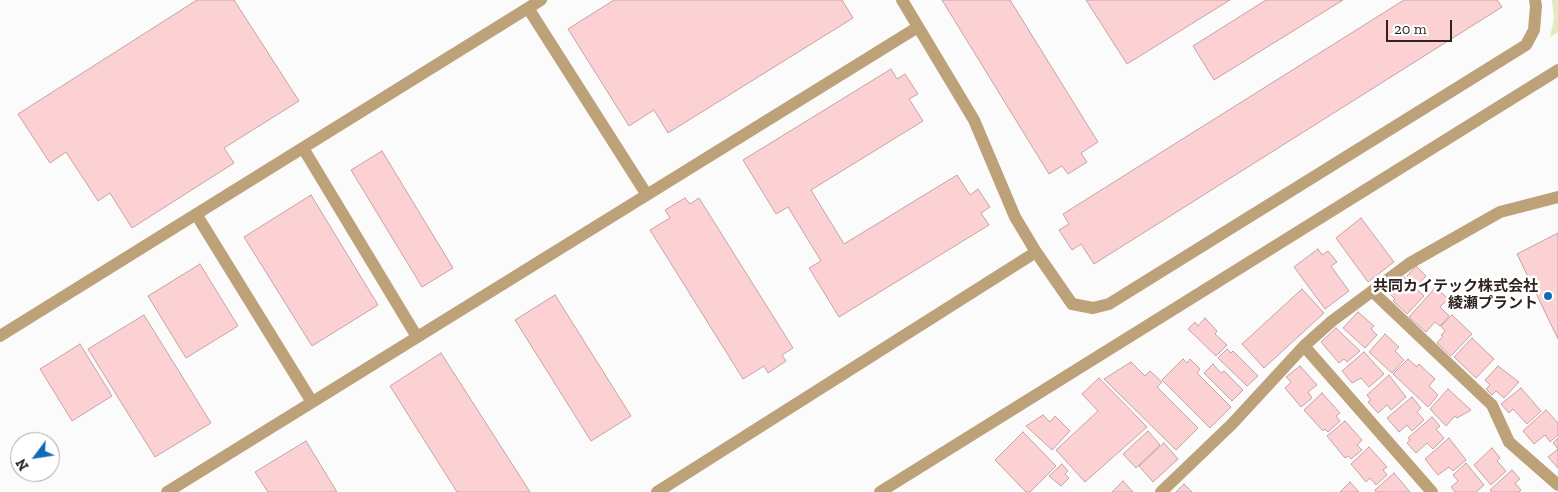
<!DOCTYPE html>
<meta charset="utf-8">
<style>
body{margin:0}
#map{position:relative;width:1558px;height:492px;overflow:hidden;background:#fbfbfb;font-family:"Zilla Slab",serif}
canvas{display:block}
.north{position:absolute;left:10px;top:432px;width:50px;height:50px;box-sizing:border-box;background:#fff;border:1px solid #aba7a5;border-radius:50%;rotate:239deg;font-size:14px;font-weight:700;line-height:20px;text-align:center;color:#2e231e}
.north::after{content:'';display:block;margin:auto;width:18px;height:22px;background:#126bb9;clip-path:polygon(50% 0,100% 100%,50% 72%,0 100%)}
.scale{position:absolute;left:1386px;top:20px;width:66px;height:22px;box-sizing:border-box;border:2px solid #2e231e;border-top:0;padding-left:6px;font-size:15px;line-height:18px;white-space:nowrap;color:#2e231e;-webkit-text-stroke:4px #fff;paint-order:stroke}
</style>
<div id="map">
<canvas width="1558" height="492"></canvas>
<div class="north">N</div>
<div class="scale">20 m</div>
</div>
<script>
const ctx = document.querySelector('canvas').getContext('2d');
ctx.lineJoin = 'round';
function paint(path, color) { ctx.fillStyle = color; ctx.fill(path, 'evenodd'); }
const poly = rows => new Path2D(rows.map(r => 'M' + r).join(''));
function strokePath(path, color, width, dash) { ctx.strokeStyle = color; ctx.lineWidth = width; ctx.lineCap = dash ? 'butt' : 'round'; ctx.setLineDash(dash || []); ctx.stroke(path); }
function drawText(font, color, halo, rows, align = 'center') {
  ctx.font = font + ' "Zilla Slab","Noto Sans JP",serif'; ctx.lineWidth = 5; ctx.setLineDash([]); ctx.textBaseline = 'middle'; ctx.strokeStyle = halo; ctx.fillStyle = color; for (const [text, x, y, turn = 0] of rows) {
    ctx.save(); ctx.translate(x, y); ctx.rotate((+turn || 0) * Math.PI / 180); ctx.textAlign = isNaN(turn) ? turn : align; if (halo) ctx.strokeText(text, 0, 0); ctx.fillText(text, 0, 0); ctx.restore();
  }
}
paint(poly([
 [1552,0,1558,0,1558,32,1550,37,1554,19]
]), '#e8e8bf');
const building = poly([
 [197,0,234,0,299,101,224,148,234,163,132,228,110,193,98,201,66,152,50,163,18,114,197,0],
 [614,0,842,0,853,18,668,133,654,110,629,126,568,29,614,0],
 [942,0,1010,0,1098,142,1081,153,1087,162,1068,174,1062,166,1049,174,942,0],
 [1086,0,1230,0,1127,64,1086,0],
 [1266,0,1343,0,1214,80,1193,46,1266,0],
 [1404,0,1497,0,1502,7,1094,264,1081,244,1072,250,1059,230,1069,224,1063,214,1404,0],
 [891,69,897,79,905,74,918,94,909,99,923,121,811,190,844,244,957,175,970,195,978,189,990,207,981,213,989,225,839,317,809,268,821,261,788,207,776,214,743,160,891,69],
 [382,151,453,268,422,287,351,170,382,151],
 [311,195,378,305,312,346,244,237,311,195],
 [685,198,690,204,699,198,793,348,782,355,786,361,768,373,764,366,743,379,650,230,670,218,665,210,685,198],
 [1361,218,1394,262,1368,282,1336,238,1361,218],
 [1558,233,1558,339,1517,254,1558,233],
 [1318,249,1322,255,1328,251,1337,262,1331,266,1349,291,1325,309,1294,267,1318,249],
 [200,264,238,326,186,358,148,296,200,264],
 [1416,266,1426,276,1417,286,1407,276,1416,266],
 [1404,277,1424,296,1407,314,1393,301,1395,299,1389,293,1404,277],
 [1436,287,1448,299,1440,307,1449,316,1440,326,1435,322,1426,332,1409,317,1436,287],
 [1302,289,1324,313,1264,368,1242,344,1302,289],
 [555,295,631,416,591,441,515,320,555,295],
 [1358,312,1374,326,1371,329,1377,335,1365,348,1343,328,1358,312],
 [144,315,211,423,155,457,88,349,144,315],
 [1452,315,1472,334,1451,356,1437,343,1443,336,1441,335,1445,331,1441,326,1452,315],
 [1205,318,1217,331,1215,334,1227,345,1216,356,1188,329,1195,322,1198,326,1205,318],
 [1336,328,1360,351,1347,362,1344,359,1339,363,1321,342,1336,328],
 [1385,334,1399,347,1395,351,1404,360,1392,373,1369,352,1385,334],
 [1472,338,1494,359,1476,378,1454,357,1472,338],
 [80,344,112,396,72,421,40,369,80,344],
 [1227,349,1231,353,1233,351,1258,376,1247,386,1218,358,1227,349],
 [1364,352,1384,374,1369,387,1361,378,1352,383,1342,371,1364,352],
 [441,353,530,492,457,492,390,386,441,353],
 [1183,359,1187,363,1190,359,1200,369,1197,373,1231,407,1210,428,1162,380,1183,359],
 [1408,359,1417,367,1419,364,1435,379,1429,386,1438,395,1428,407,1393,374,1408,359],
 [1131,362,1145,376,1150,371,1162,382,1157,387,1198,428,1176,450,1104,379,1131,362],
 [1213,364,1221,373,1224,371,1243,390,1232,401,1204,373,1213,364],
 [1300,366,1317,385,1308,392,1312,398,1301,407,1285,388,1291,382,1286,377,1300,366],
 [1498,366,1519,382,1504,398,1496,391,1492,395,1486,389,1490,385,1485,380,1498,366],
 [1389,375,1406,397,1391,410,1387,405,1378,413,1368,402,1371,400,1367,395,1389,375],
 [1099,378,1147,427,1085,482,1056,450,1098,411,1082,394,1099,378],
 [1521,388,1541,411,1527,424,1513,409,1509,413,1501,404,1521,388],
 [1448,389,1471,410,1457,418,1455,416,1446,426,1430,409,1448,389],
 [1322,393,1340,413,1336,416,1340,421,1328,432,1325,429,1323,431,1304,410,1322,393],
 [1412,397,1421,408,1417,412,1424,420,1412,431,1407,425,1399,432,1387,418,1412,397],
 [1546,410,1558,423,1558,435,1550,442,1545,435,1534,444,1523,431,1546,410],
 [1043,415,1050,422,1055,416,1070,431,1052,450,1026,426,1043,415],
 [1432,417,1440,426,1436,429,1444,438,1433,449,1427,443,1416,453,1407,443,1410,440,1408,438,1432,417],
 [1345,421,1362,440,1357,445,1362,450,1351,459,1348,456,1345,458,1327,436,1345,421],
 [1148,431,1160,445,1136,468,1123,454,1148,431],
 [1023,432,1056,466,1030,492,1026,492,995,460,1023,432],
 [1449,438,1466,460,1453,471,1449,467,1438,475,1425,459,1449,438],
 [1558,438,1558,468,1548,457,1558,449,1553,443,1558,438],
 [306,441,337,492,268,492,255,472,306,441],
 [1164,443,1178,459,1153,482,1139,466,1164,443],
 [1369,447,1387,467,1383,470,1387,475,1376,485,1370,478,1366,482,1351,464,1369,447],
 [1492,448,1500,458,1497,461,1506,471,1491,485,1474,465,1492,448],
 [1466,463,1484,485,1476,492,1455,492,1451,487,1458,481,1453,475,1466,463],
 [1062,464,1068,471,1065,474,1069,478,1061,486,1049,476,1062,464],
 [1512,470,1520,479,1515,483,1521,490,1519,492,1492,492,1490,490,1512,470],
 [1394,473,1410,492,1376,492,1375,490,1394,473],
 [1123,481,1133,492,1112,492,1123,481],
 [1350,482,1359,492,1340,492,1350,482],
 [1184,484,1192,492,1176,492,1184,484]
]);
paint(building, '#fcd1d3');
strokePath(building, '#c5a3a5', 1);
strokePath(poly([
 [902,0,974,120,1015,217,1036,252,1072,304,1093,308,1109,304,1526,45,1534,30,1536,6,1535,0],
 [528,8,647,195],
 [303,148,417,337],
 [196,214,312,402],
 [1373,292,1492,405,1509,442,1558,485],
 [0,336,541,0],
 [1304,346,1432,492],
 [167,492,918,27],
 [657,492,1036,252],
 [880,492,1558,70],
 [1161,492,1232,424,1304,346,1332,321,1410,263,1500,212,1558,197]
]), '#bda179', 12);
for (const [x, y, r, color] of [
 [1548,296,5,"#126bb9"]
]) { const dot = new Path2D(); dot.arc(x, y, r, 0, 2 * Math.PI); ctx.fillStyle = color; ctx.fill(dot); strokePath(dot, '#fff', 2); }
drawText('bold 15px', '#2e231e', '#fff', [
 ["共同カイテック株式会社",1538,287],
 ["綾瀬プラント",1538,304]
], 'right');
</script>
